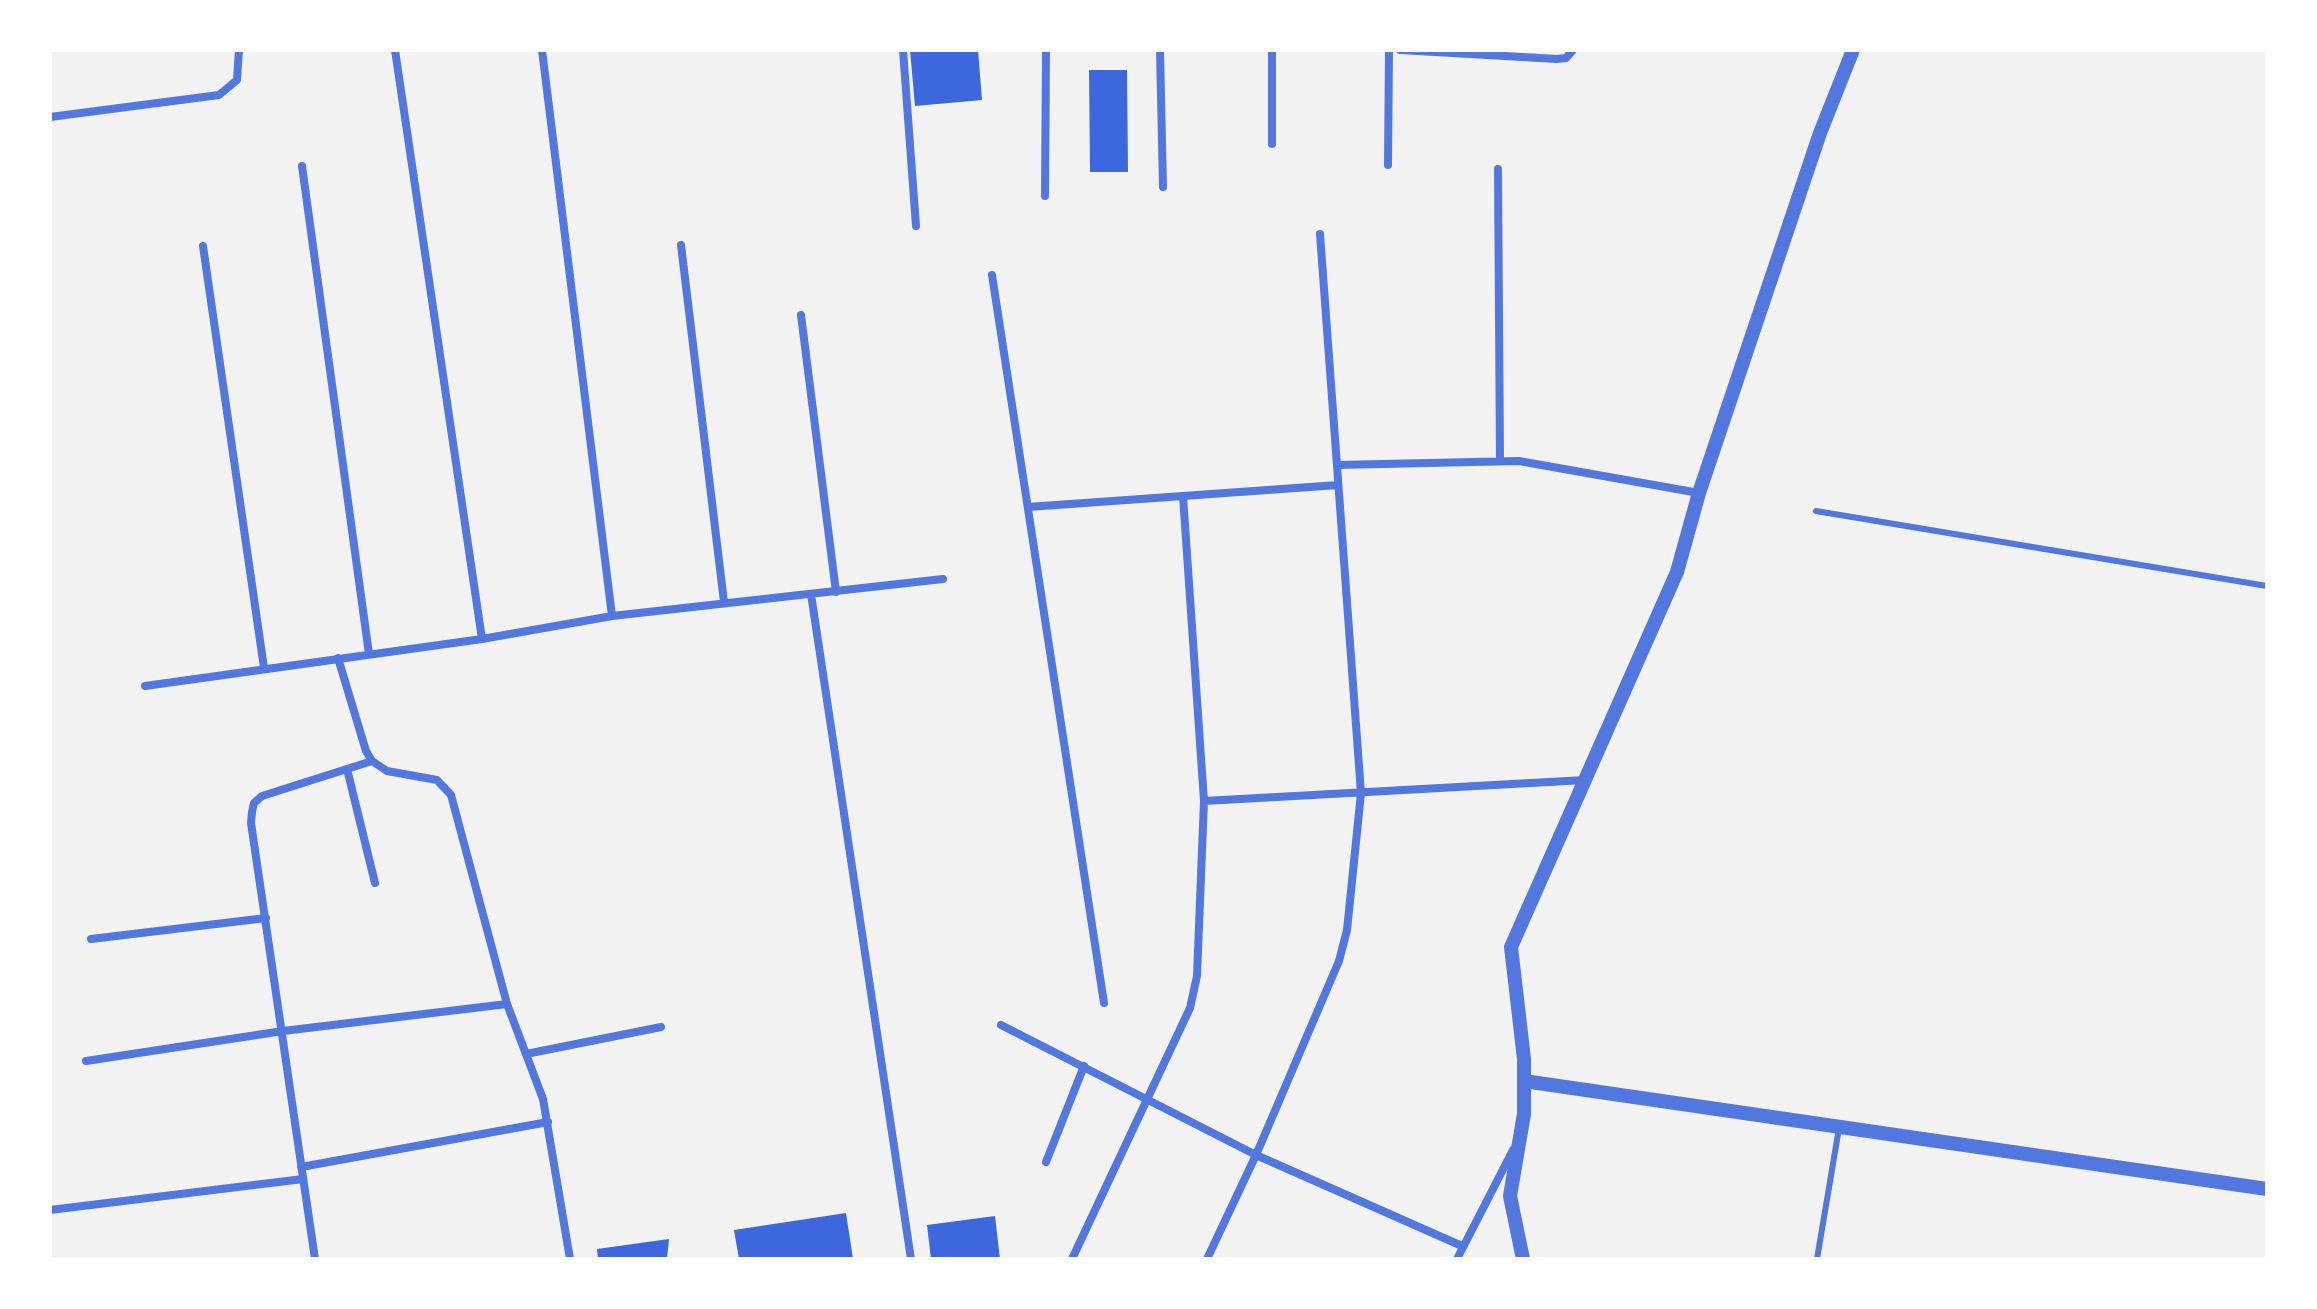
<!DOCTYPE html>
<style>
body{margin:0}
#map{position:relative;width:2317px;height:1309px;overflow:hidden;background:#f2f2f2;font-family:"DejaVu Sans",sans-serif}
canvas{display:block}
.frame{position:absolute;inset:0;border:52px solid #fff;pointer-events:none}
</style>
<div id="map">
<canvas width="2317" height="1309"></canvas>
<div class="frame"></div>
</div>
<script>
const ctx = document.querySelector('canvas').getContext('2d');
ctx.lineJoin = 'round';
function paint(path, color) { ctx.fillStyle = color; ctx.fill(path, 'evenodd'); }
const poly = rows => new Path2D(rows.map(r => 'M' + r).join(''));
function strokePath(path, color, width, dash) { ctx.strokeStyle = color; ctx.lineWidth = width; ctx.lineCap = dash ? 'butt' : 'round'; ctx.setLineDash(dash || []); ctx.stroke(path); }
paint(poly([
 [910,50,978,50,982,100,915,106],
 [1089,70,1127,70,1128,172,1090,172],
 [846,1213,853,1259,739,1259,734,1230],
 [995,1216,1000,1259,931,1259,927,1225],
 [669,1239,667,1259,598,1259,597,1249]
]), '#3d67dc');
strokePath(poly([
 [1816,511,2267,586],
 [1817,1259,1839,1128]
]), '#5277de', 6);
strokePath(poly([
 [395,50,482,639],
 [542,50,612,616],
 [903,50,916,226],
 [1160,50,1163,187],
 [1272,50,1272,144],
 [1400,50,1557,59,1566,58,1573,50],
 [50,117,219,95,237,80,239,50],
 [1388,165,1389,50],
 [302,166,369,654],
 [1498,169,1500,461],
 [1045,196,1046,50],
 [681,245,724,602],
 [203,246,264,668],
 [992,275,1104,1003],
 [801,315,836,592],
 [1337,465,1519,461,1699,493],
 [1028,507,1338,485],
 [811,594,911,1259],
 [338,658,366,751,372,761,387,771,437,780,451,795,507,1004,543,1099,570,1259],
 [145,686,482,639,612,616,943,579],
 [347,769,375,883],
 [1204,801,1585,780],
 [91,939,266,918],
 [1001,1025,1256,1155,1462,1246],
 [526,1054,661,1027],
 [86,1061,283,1031,507,1004],
 [1046,1162,1084,1066],
 [301,1167,548,1122],
 [50,1210,303,1179],
 [315,1259,251,823,252,812,254,803,262,796,372,761],
 [1072,1259,1190,1008,1197,976,1204,801,1183,496],
 [1207,1259,1256,1155,1339,961,1347,930,1361,793,1320,234],
 [1457,1259,1513,1150]
]), '#5277de', 8);
strokePath(poly([
 [1524,1081,2267,1189],
 [1523,1259,1510,1196,1524,1114,1524,1059,1511,947,1677,572,1699,493,1820,133,1853,50]
]), '#5277de', 14);
</script>
